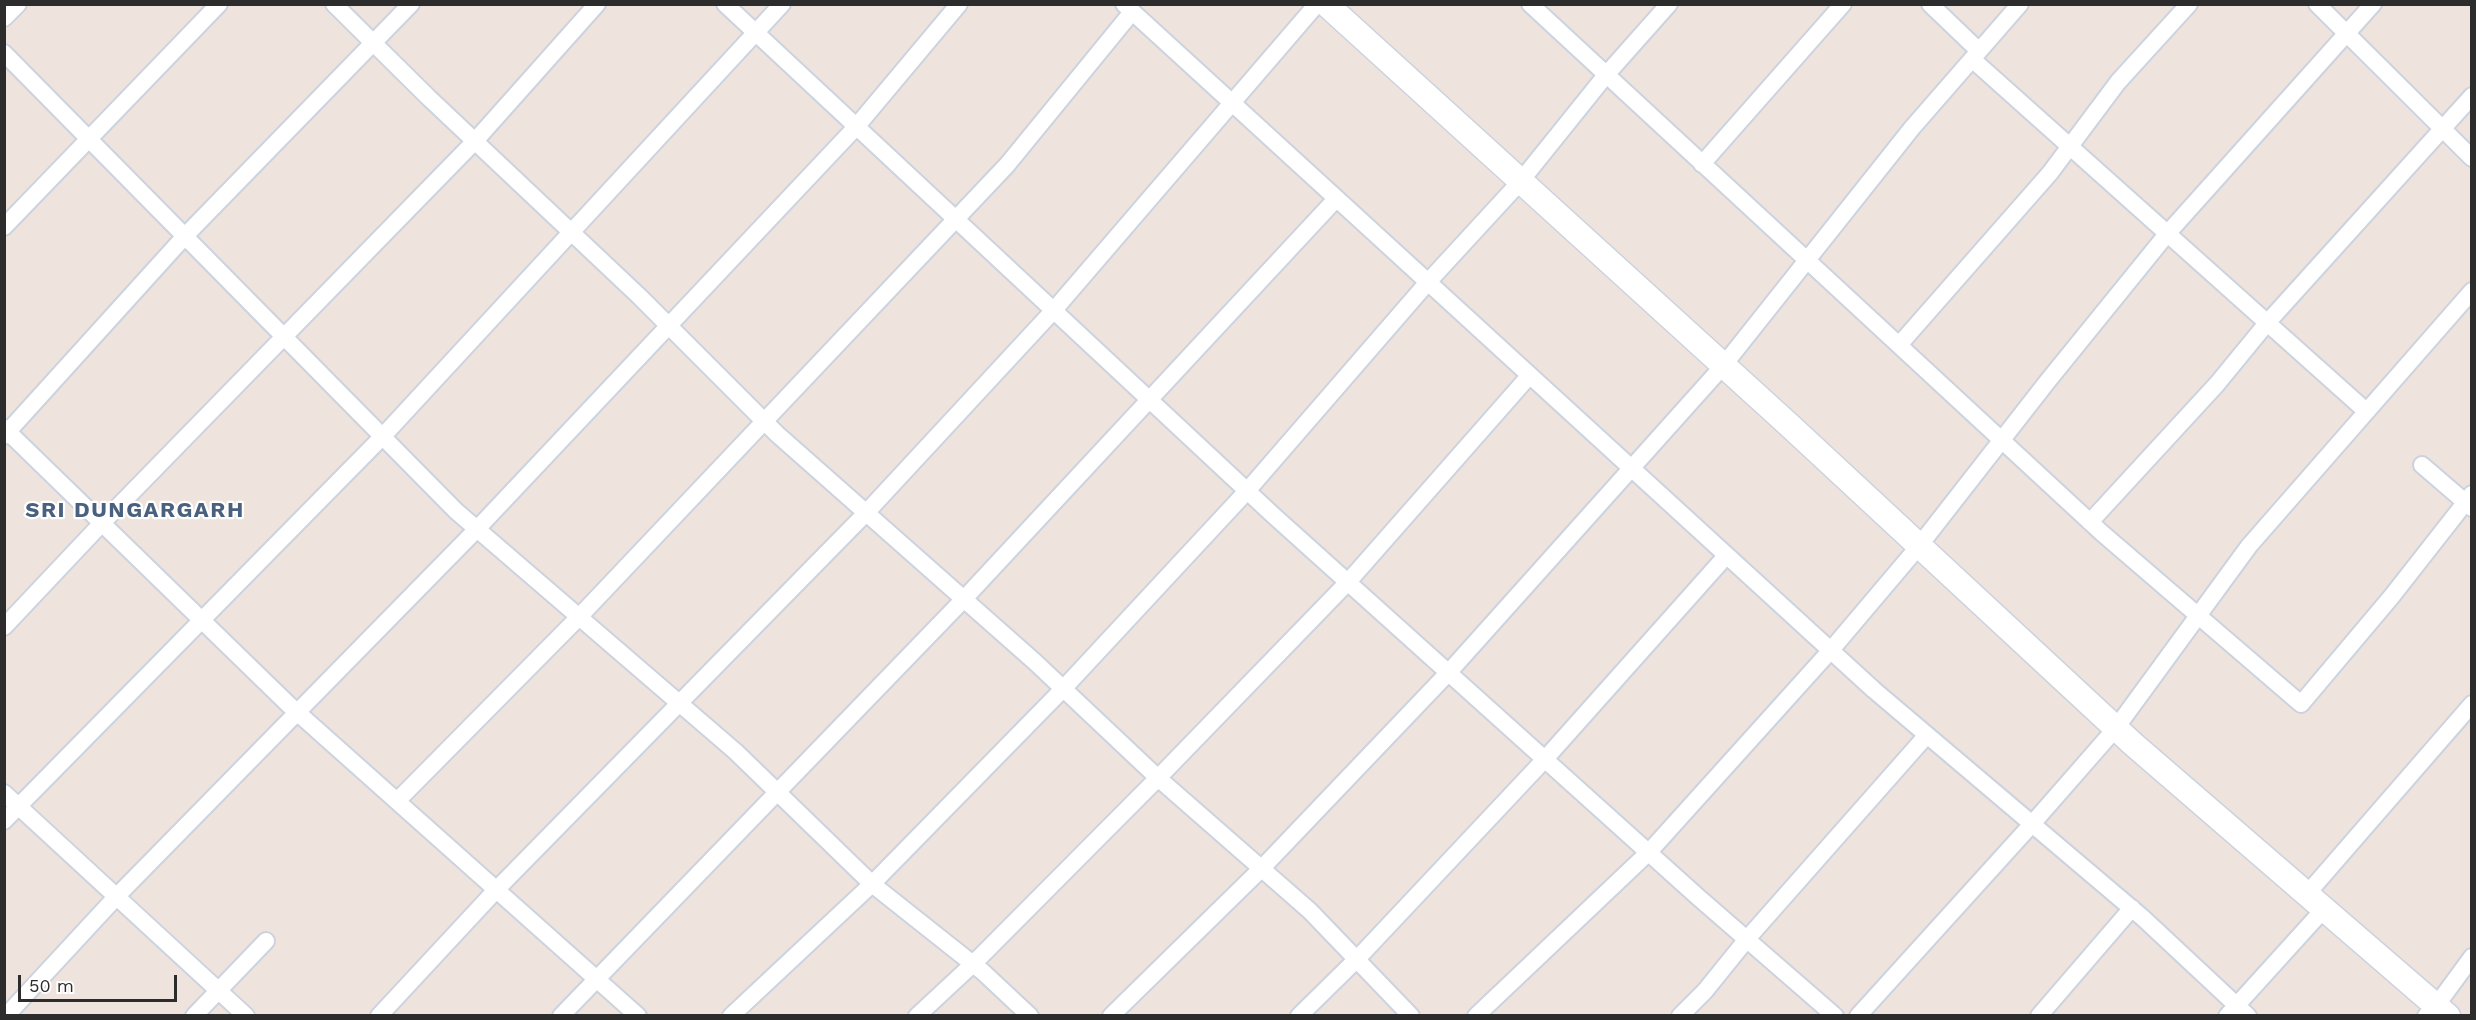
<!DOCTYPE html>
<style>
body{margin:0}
#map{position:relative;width:2476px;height:1020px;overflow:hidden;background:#eee3dd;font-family:"Work Sans",sans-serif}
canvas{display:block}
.frame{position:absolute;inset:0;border:6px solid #2c2c2c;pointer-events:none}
.scale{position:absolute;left:18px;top:975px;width:159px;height:27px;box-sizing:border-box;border:3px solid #2c2c2c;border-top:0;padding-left:8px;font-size:18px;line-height:21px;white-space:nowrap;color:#2c2c2c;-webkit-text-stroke:4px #fff;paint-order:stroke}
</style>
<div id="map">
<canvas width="2476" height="1020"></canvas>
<div class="frame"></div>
<div class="scale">50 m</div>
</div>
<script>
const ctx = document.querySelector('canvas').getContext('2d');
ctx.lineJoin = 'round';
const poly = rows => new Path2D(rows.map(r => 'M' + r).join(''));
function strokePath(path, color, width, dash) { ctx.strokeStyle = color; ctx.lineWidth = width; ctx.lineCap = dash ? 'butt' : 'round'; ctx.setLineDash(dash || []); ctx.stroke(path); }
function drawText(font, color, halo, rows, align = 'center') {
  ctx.font = font + ' "Work Sans",sans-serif'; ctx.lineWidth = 4.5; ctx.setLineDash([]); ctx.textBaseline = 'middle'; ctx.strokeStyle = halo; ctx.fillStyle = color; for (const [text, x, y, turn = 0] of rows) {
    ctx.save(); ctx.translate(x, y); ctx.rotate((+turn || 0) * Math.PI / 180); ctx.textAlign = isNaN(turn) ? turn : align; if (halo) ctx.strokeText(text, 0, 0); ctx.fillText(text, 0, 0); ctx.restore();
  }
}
const street = poly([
 [334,4,428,97,640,297,777,434,1035,662,1158,778,1310,911,1411,1016],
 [725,4,1273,515,1698,897,1835,1016],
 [1124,4,1874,690,2143,918,2248,1016],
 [1530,4,2102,533,2301,704,2392,596,2472,494],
 [1930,4,1979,51],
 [2317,4,2472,158],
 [4,18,18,4],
 [4,53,456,511,736,752,872,884,983,972,1030,1016],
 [1972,59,2366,411],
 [1702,164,1843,4],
 [4,227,219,4],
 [1899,345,2050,173,2118,82,2189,4],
 [4,428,289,705,638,1016],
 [4,436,185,236,411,4],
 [2422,465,2472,508],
 [2090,522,2217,384,2267,323,2472,96],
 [4,627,103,522,475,141,597,4],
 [4,793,246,1016],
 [397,801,579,617,1007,165,1132,12],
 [4,821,383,436,782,4],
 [2307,894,2472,704],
 [6,1016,117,896,477,529,856,127,959,4],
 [194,1016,266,941],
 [379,1016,496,890,865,514,1054,310,1317,4],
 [561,1016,963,600,1336,199],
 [731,1016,872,884,1063,689,1247,491,1428,282,1520,182,1606,75,1669,4],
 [917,1016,973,964,1158,778,1348,582,1530,375],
 [1111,1016,1262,868,1449,672,1723,366,1912,128,2020,4],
 [1299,1016,1357,959,1546,758,1726,556],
 [1476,1016,1649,852,1831,650,1919,546,2047,382,2167,234,2373,4],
 [1680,1016,1705,991,1747,939,1927,735],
 [1858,1016,2032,824,2116,728,2249,546,2472,291],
 [2039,1016,2132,908],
 [2227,1016,2324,909],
 [2426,1016,2436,1006,2472,957]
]);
const secondary = poly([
 [1326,4,1788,424,2133,744,2448,1016]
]);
strokePath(street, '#ccd3de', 20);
strokePath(secondary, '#ccd3de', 27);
strokePath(street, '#fff', 16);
strokePath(secondary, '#fff', 24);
ctx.letterSpacing = '1.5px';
drawText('bold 22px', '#4a607f', '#fff', [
 ["SRI DUNGARGARH",135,511]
]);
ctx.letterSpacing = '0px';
</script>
